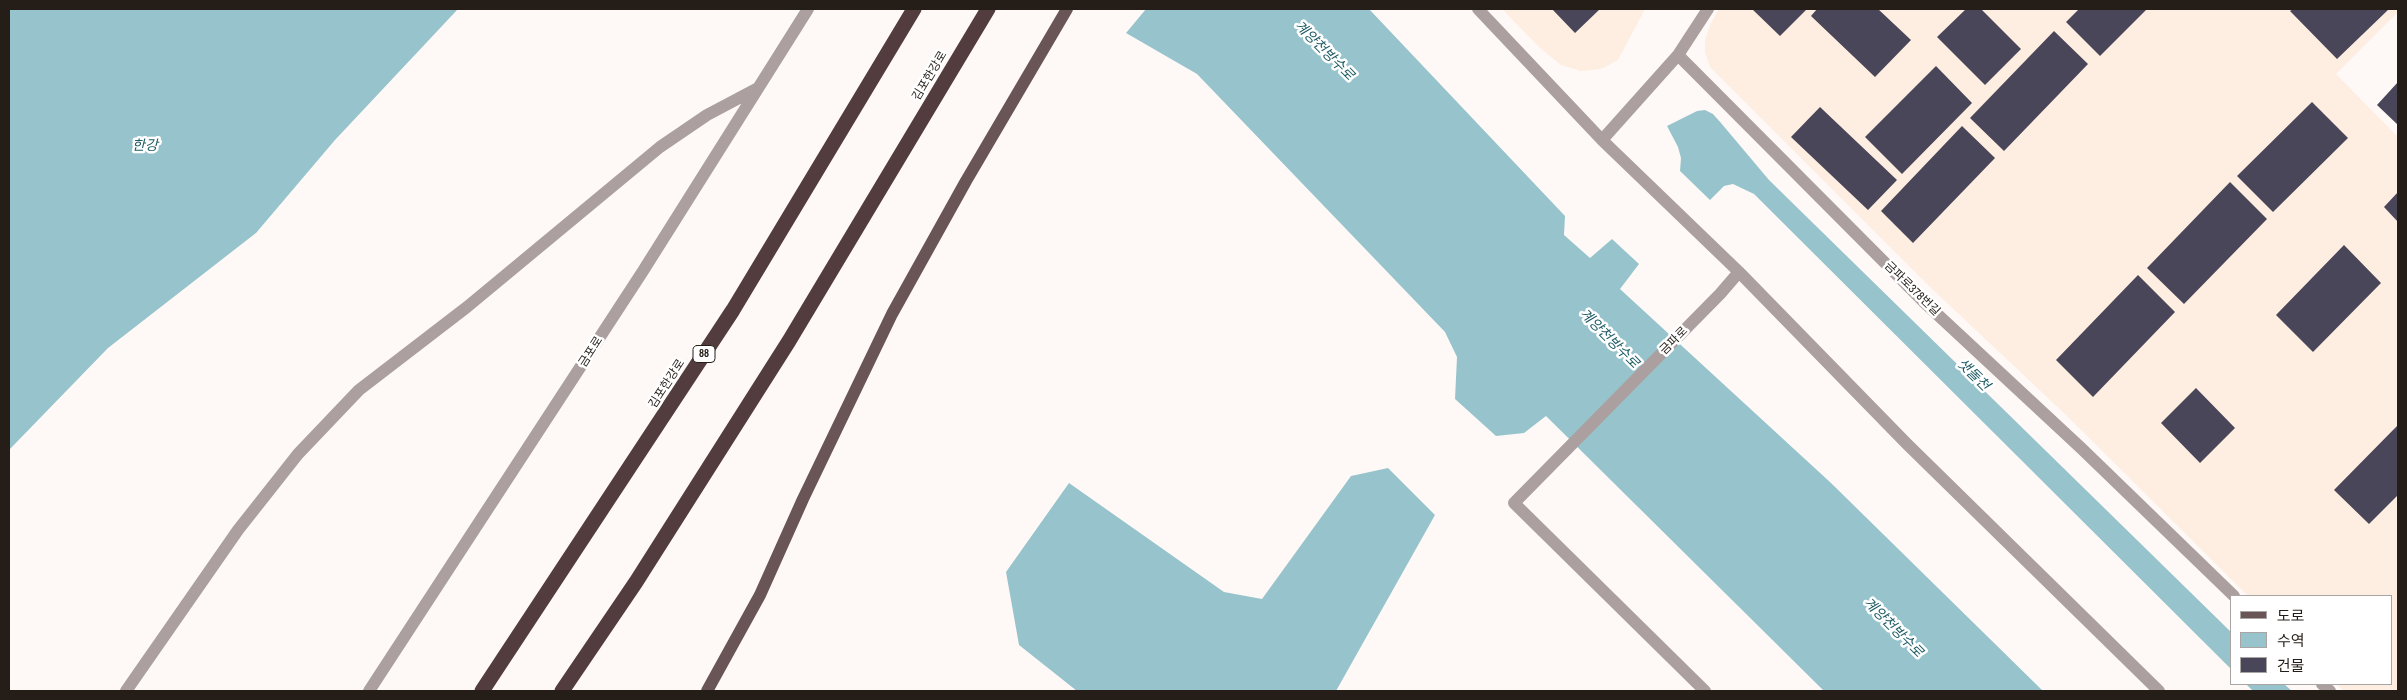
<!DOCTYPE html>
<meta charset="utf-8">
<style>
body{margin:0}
#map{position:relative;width:2407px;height:700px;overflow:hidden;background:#fef9f6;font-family:"Archivo Narrow","Noto Sans KR",sans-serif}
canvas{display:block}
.frame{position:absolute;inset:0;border:10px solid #251e18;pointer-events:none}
.legend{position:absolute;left:2230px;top:595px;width:162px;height:90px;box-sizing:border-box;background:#fff;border:1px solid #a8a5a3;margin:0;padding:6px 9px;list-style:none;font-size:15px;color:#251e18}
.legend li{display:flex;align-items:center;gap:10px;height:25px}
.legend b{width:25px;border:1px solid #a8a5a3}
</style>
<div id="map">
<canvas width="2407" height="700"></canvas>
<div class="frame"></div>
<ul class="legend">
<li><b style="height:6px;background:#6a5556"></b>도로</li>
<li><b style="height:14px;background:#97c4cc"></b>수역</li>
<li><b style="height:14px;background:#494659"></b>건물</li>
</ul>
</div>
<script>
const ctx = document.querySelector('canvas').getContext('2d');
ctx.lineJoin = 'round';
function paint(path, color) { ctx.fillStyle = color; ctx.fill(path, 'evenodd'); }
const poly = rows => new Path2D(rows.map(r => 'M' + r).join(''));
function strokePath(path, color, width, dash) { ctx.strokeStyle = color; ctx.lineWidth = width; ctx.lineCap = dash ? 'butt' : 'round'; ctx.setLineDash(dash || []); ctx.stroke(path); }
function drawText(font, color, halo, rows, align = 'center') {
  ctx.font = font + ' "Archivo Narrow","Noto Sans KR",sans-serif'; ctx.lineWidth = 5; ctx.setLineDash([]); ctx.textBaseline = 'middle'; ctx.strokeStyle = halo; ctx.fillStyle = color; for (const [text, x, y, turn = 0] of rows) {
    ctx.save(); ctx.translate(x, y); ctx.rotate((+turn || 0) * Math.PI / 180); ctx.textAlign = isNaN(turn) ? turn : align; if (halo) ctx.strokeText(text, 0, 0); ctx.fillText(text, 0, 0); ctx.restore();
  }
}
paint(poly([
 [1502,9,1645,9,1618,60,1601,69,1581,71,1561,65,1539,47],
 [1719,9,2398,9,2398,12,2336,74,2398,137,2398,691,2344,691,2336,684,2391,684,2391,596,2248,596,2067,416,1929,286,1710,67,1705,52,1705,40,1711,23]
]), '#feeee1');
paint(poly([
 [9,9,458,9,335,140,256,233,108,348,9,450],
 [1146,9,1369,9,1565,216,1564,235,1590,258,1612,239,1639,264,1620,289,1831,483,2043,691,1824,691,1546,416,1524,433,1496,436,1455,399,1457,357,1445,332,1197,74,1126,33],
 [1705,110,1713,114,1721,123,1769,180,2231,632,2231,669,1754,194,1733,184,1724,186,1710,200,1680,171,1681,158,1678,147,1667,126,1697,111],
 [1388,468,1435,515,1336,691,1077,691,1019,645,1006,572,1069,483,1224,592,1262,599,1351,476],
 [2246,684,2284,684,2292,691,2253,691]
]), '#97c4cc');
paint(poly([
 [1552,9,1600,9,1575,33],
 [1752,9,1807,9,1780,36],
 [1817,9,1878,9,1911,40,1875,77,1811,16],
 [1966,9,1981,9,2021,49,1985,85,1937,37],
 [2079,9,2147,9,2100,56,2066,22],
 [2293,9,2389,9,2337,59,2290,11],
 [2054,31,2088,64,2004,151,1970,118],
 [1936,66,1972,103,1902,174,1865,137],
 [2398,82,2398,125,2377,105],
 [2312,102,2348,138,2273,212,2237,176],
 [1820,107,1897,180,1868,210,1791,137],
 [1962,126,1995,158,1913,243,1881,211],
 [2230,182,2267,219,2184,304,2147,268],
 [2398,192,2398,222,2384,207],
 [2344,245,2381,283,2313,352,2276,315],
 [2138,275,2175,312,2093,397,2056,360],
 [2196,388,2235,428,2200,463,2161,423],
 [2398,425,2398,495,2369,524,2334,490]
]), '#494659');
strokePath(poly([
 [1478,9,1602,140,1739,272,1907,444,2159,691],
 [1678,55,1708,9],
 [1602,140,1678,55,1924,302,2081,448,2234,596],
 [2322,684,2330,691],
 [126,691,238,530,298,454,359,390,467,307,660,147,707,115,758,88],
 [369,691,643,271,808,9],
 [1705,691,1514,503,1720,294,1739,272]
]), '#ab9f9f', 12);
strokePath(poly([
 [707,691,760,595,803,499,892,314,966,181,1067,9]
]), '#6a5556', 12);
strokePath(poly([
 [482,691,733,310,914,9],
 [562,691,636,582,789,341,988,9]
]), '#523c3d', 15);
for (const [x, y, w] of [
 [704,354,22]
]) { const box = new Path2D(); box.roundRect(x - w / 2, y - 8.5, w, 17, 4); ctx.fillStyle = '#fff'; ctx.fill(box); strokePath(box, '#251e18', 1); }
drawText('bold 11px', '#251e18', null, [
 ["88",704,354]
]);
drawText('12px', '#251e18', '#fff', [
 ["김포한강로",930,76,-59],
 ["금파로378번길",1912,289,44],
 ["금파로",1674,341,-45],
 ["금포로",591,352,-57],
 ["김포한강로",667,384,-57]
]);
drawText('italic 14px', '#1d5b64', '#fff', [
 ["계양천방수로",1324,51,45],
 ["한강",145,146],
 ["계양천방수로",1609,339,45],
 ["샛돌천",1973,375,44],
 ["계양천방수로",1893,628,45]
]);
</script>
